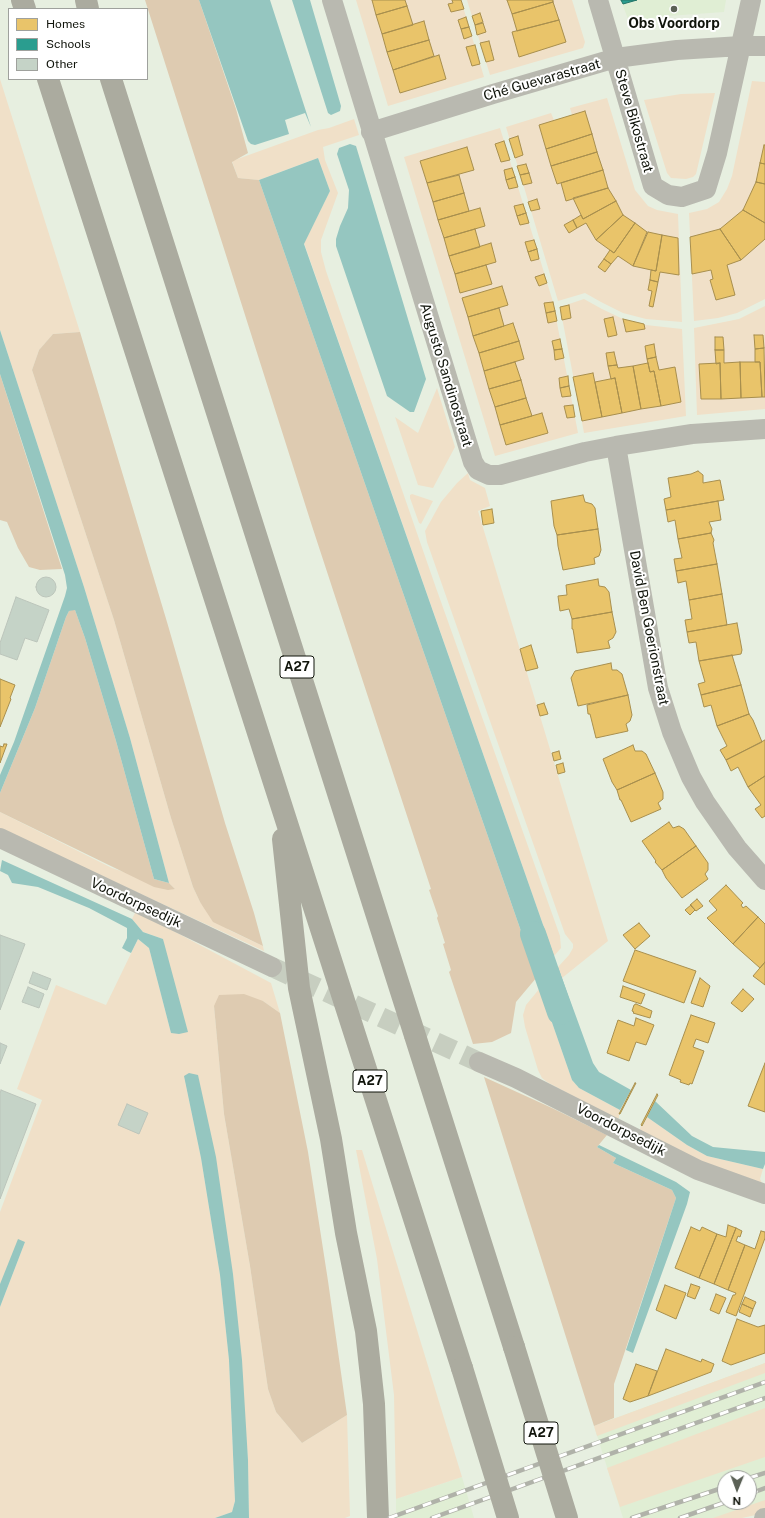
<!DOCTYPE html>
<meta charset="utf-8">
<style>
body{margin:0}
#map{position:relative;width:765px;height:1518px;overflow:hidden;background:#e7efe0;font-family:"Public Sans",sans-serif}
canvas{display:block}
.legend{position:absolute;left:8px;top:8px;width:140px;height:72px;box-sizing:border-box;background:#fff;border:1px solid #9fa19d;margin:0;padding:5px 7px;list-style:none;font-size:12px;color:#10140b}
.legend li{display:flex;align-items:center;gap:8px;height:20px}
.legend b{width:20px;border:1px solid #9fa19d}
.north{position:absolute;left:717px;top:1470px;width:40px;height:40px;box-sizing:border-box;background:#fff;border:1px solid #9fa19d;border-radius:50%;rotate:181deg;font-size:11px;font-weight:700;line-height:16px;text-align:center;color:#10140b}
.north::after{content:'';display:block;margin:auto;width:14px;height:18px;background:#5b6156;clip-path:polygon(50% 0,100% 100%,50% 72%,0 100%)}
</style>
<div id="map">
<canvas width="765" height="1518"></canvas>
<ul class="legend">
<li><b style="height:11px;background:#e9c46a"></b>Homes</li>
<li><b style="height:11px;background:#2a9d8f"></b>Schools</li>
<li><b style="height:11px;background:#c5d3c7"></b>Other</li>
</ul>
<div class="north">N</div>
</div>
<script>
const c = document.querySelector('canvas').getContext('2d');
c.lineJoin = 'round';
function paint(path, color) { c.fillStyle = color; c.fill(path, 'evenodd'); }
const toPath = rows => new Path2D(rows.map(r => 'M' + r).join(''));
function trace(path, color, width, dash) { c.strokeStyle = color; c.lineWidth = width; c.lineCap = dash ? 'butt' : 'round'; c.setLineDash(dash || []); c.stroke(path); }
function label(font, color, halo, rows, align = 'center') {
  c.font = font + ' "Public Sans",sans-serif'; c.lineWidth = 4; c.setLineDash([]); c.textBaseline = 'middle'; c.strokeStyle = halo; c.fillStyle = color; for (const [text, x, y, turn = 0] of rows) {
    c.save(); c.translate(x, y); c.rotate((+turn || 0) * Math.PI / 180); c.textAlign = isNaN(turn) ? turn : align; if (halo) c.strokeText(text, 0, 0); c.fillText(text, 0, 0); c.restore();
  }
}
paint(toPath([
 [621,0,726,0,724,12,668,16,629,22],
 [765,1363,765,1509,731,1518,623,1518,594,1426],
 [725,1478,749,1478,749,1502,725,1502],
 [462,1477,474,1518,396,1518,396,1499]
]), '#e0eed4');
paint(toPath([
 [356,0,461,0,484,77,388,106],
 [467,0,572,0,585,42,583,48,490,75],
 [0,79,80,332,53,334,39,350,32,370,114,620,171,818,193,887,200,902,229,930,263,946,264,951,0,829,0,812,112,868,175,889,169,883,130,738,84,587,0,330],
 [752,81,765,82,765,299,737,313,718,318,694,321,689,213,707,209,719,202,727,189,732,176],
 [715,93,696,174,693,177,686,179,671,178,667,173,644,100,681,94],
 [607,98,635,190,648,206,657,210,678,214,682,322,646,319,623,313,601,302,585,293,558,301,506,127,551,113,554,120,572,115,570,108],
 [354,119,359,135,323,147,325,160,338,193,321,240,321,252,326,271,435,585,560,936,561,948,554,956,304,243,330,191,318,158,259,180,238,178,232,161,318,130,329,128],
 [500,128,553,302,578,433,495,456,404,157],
 [584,299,602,309,623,319,646,325,682,329,686,416,584,433,560,307],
 [765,306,765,409,697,415,694,328,739,319],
 [437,388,455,447,433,488,418,485,395,417,418,433],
 [468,473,470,480,485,488,490,506,478,511,608,941,562,978,558,967,569,955,573,948,573,944,565,934,427,542,425,531,441,502,457,483],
 [412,494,433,501,421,524,419,523,410,498,410,495],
 [136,911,271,983,280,1013,263,1001,214,1006,224,1114,250,1266,268,1389,276,1412,302,1443,347,1415,350,1516,345,1518,249,1518,248,1460,233,1274,184,1076,201,1158,220,1275,229,1360,235,1501,232,1512,215,1518,0,1518,0,1307,25,1242,0,1284,0,1212,42,1100,17,1089,56,985,106,1005,138,939,149,948,171,1033,163,939,143,932,132,919],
 [540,988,572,1080,579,1088,620,1110,619,1114,619,1118,615,1119,547,1082,542,1078,538,1070,525,1027,523,1015,526,1005],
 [647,1117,687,1145,707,1156,763,1169,760,1179,762,1183,702,1165,641,1132,640,1129,641,1125,643,1126],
 [356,1150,362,1150,462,1477,396,1499,394,1395,377,1259],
 [765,1363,765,1373,597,1436,594,1426],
 [765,1408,765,1457,620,1507,607,1468],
 [765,1500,765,1513,742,1518,713,1518]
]), '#f0e0c8');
paint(toPath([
 [145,0,199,0,236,109,248,153,232,162,238,178,259,180,537,977,516,1002,511,1033,492,1042,473,1044,449,972,451,970,443,944,445,943,437,918,438,916,429,890,431,889,312,526],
 [80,332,167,622,225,823,254,913,263,946,213,922,200,902,193,887,171,818,114,620,32,370,39,350,53,334],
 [0,374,62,569,40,570,29,567,18,548,7,522,0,520],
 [72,610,75,610,85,638,116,741,154,879,169,883,175,889,168,890,154,887,0,812,0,793,35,708,66,617,69,611],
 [244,994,263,1001,280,1013,308,1152,328,1281,347,1415,302,1443,276,1412,268,1389,250,1266,224,1114,214,1006,219,995],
 [484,1077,552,1108,607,1135,597,1147,616,1158,613,1163,672,1190,676,1198,614,1384,614,1418,594,1426]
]), '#decbb1');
paint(toPath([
 [199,0,270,0,311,127,305,113,285,120,289,134,255,145,251,144,248,141],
 [292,0,310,0,341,106,340,111,331,115,328,113],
 [350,144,356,146,426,379,414,412,410,412,387,396,336,246,336,239,340,226,348,208,349,190,337,154,339,148],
 [318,158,330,191,304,244,554,956,537,977,259,180],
 [0,330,84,587,130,738,169,883,154,879,116,741,85,638,75,610,69,611,66,617,35,708,0,793,0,775,14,742,65,596,67,588,65,575,0,374],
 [2,860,132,919,143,932,163,939,188,1032,179,1034,171,1033,149,948,138,939,131,953,127,951,122,948,127,938,127,928,89,908,38,887,12,883,8,875,0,871],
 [558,967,593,1063,599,1072,631,1090,620,1110,579,1088,572,1080,540,988],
 [189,1073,198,1075,216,1157,233,1274,242,1360,248,1460,249,1518,215,1518,232,1512,235,1501,229,1360,220,1275,201,1158,184,1076],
 [655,1101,692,1136,713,1147,765,1152,765,1164,763,1169,707,1156,687,1145,647,1117],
 [599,1145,676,1182,690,1192,687,1204,633,1353,626,1350,676,1198,672,1190,613,1163,616,1158,597,1147],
 [18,1239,25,1242,0,1307,0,1284]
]), '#95c6c0');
const homes = toPath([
 [372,0,405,0,407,6,376,15,372,0],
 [452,0,461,0,464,9,451,12,448,4,453,3,452,0],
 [507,0,553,0,553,2,512,14,507,0],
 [553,2,559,20,517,31,512,14,553,2],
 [407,6,413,25,382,34,376,15,407,6],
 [480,13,483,22,475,25,472,16,480,13],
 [466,17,469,27,461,29,458,20,466,17],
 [559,20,566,42,519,57,512,32,559,20],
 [424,21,429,40,387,52,382,34,424,21],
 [483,23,486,32,477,35,475,25,483,23],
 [469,27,472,36,464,39,461,29,469,27],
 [429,40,434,56,393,70,387,52,429,40],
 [489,41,494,60,486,62,480,43,489,41],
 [475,45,480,64,472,66,466,47,475,45],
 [439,55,446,79,400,93,393,70,439,55],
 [585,111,592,134,546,149,539,125,585,111],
 [592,134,597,152,551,166,546,149,592,134],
 [518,136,523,155,515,158,509,139,518,136],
 [504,141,510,160,501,162,495,144,504,141],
 [764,145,765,145,765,164,760,163,764,145],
 [467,147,474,170,427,183,420,161,467,147],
 [597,152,603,170,557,184,551,166,597,152],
 [760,163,765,164,765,184,756,182,760,163],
 [526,164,529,173,520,175,517,166,526,164],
 [512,168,515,177,506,180,504,170,512,168],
 [603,170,608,188,566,201,561,183,603,170],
 [529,173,532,183,523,185,520,175,529,173],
 [459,175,464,193,433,202,427,183,459,175],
 [515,177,518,187,509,189,506,180,515,177],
 [756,182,765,184,765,223,743,210,756,182],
 [608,188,616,201,583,219,573,198,608,188],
 [464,193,469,211,438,220,433,202,464,193],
 [537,199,540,209,531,211,528,202,537,199],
 [616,201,623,215,596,240,586,223,577,228,573,220,581,215,583,219,616,201],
 [523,204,526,213,517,216,514,206,523,204],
 [480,208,485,226,444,238,438,220,480,208],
 [743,210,765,223,765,239,741,260,720,229,743,210],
 [526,213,529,223,520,225,517,216,526,213],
 [623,215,635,223,614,253,596,240,623,215],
 [573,220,577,228,569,233,564,225,573,220],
 [635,223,647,232,633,266,618,256,611,264,604,259,610,250,614,253,635,223],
 [475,229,480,247,449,256,444,238,475,229],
 [720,229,741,260,727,265,735,295,716,300,710,280,713,279,711,270,692,274,690,237,720,229],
 [648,232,662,235,656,271,633,266,648,232],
 [662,235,678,238,679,275,660,272,658,282,650,280,651,270,656,271,662,235],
 [534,240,537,249,528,252,525,242,534,240],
 [491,243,496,262,455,274,449,256,491,243],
 [537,249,539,259,531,261,528,252,537,249],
 [604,259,611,264,605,272,598,267,604,259],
 [486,265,492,284,460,293,455,274,486,265],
 [544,274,547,283,539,286,535,277,544,274],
 [650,280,658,282,653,307,649,306,652,291,648,290,650,280],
 [502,286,508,305,468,317,462,298,502,286],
 [553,302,555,311,546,313,544,303,553,302],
 [569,305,571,318,562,320,560,307,569,305],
 [499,308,504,326,473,336,468,317,499,308],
 [555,311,557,321,548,323,546,313,555,311],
 [613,317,617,335,608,337,604,319,613,317],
 [623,319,644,324,645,329,626,332,623,319],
 [513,323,519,341,479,353,473,336,513,323],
 [754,335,763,335,764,348,755,349,754,335],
 [715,337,723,337,724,350,715,350,715,337],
 [560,339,562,349,554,350,552,341,560,339],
 [519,341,524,359,484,371,479,353,519,341],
 [654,344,656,357,647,359,645,346,654,344],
 [764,348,765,397,762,397,760,362,755,362,755,349,764,348],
 [562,349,564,358,555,360,554,350,562,349],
 [715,350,724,350,724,363,740,362,741,398,721,399,720,363,716,364,715,350],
 [614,352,617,365,608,366,606,353,614,352],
 [656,357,659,370,675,367,681,402,661,406,654,371,650,372,647,359,656,357],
 [515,362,521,380,489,389,484,371,515,362],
 [740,362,760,362,762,397,741,398,740,362],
 [648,363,650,372,654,371,661,406,641,409,633,366,648,363],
 [720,363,721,399,701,399,699,364,720,363],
 [617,365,618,368,633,366,641,409,622,413,615,378,611,379,608,366,617,365],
 [593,373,602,417,582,421,573,377,593,373],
 [568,376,569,386,560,388,559,378,568,376],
 [615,378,622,413,602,417,595,382,615,378],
 [521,380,526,398,495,407,489,389,521,380],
 [569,386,571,396,562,397,560,388,569,386],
 [526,398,532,416,500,425,495,407,526,398],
 [573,405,575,417,567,418,564,406,573,405],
 [542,413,548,433,506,445,500,425,542,413],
 [698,471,703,475,703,483,720,480,724,500,666,510,664,499,671,497,668,478,691,474,698,471],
 [583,495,585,502,592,504,595,508,598,529,557,535,554,526,551,501,583,495],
 [718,501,721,520,709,522,712,529,711,533,678,539,675,520,668,522,666,510,718,501],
 [492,509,494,523,483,525,481,511,492,509],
 [598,529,601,550,599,556,594,558,595,564,563,570,558,546,557,535,598,529],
 [711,533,714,540,713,543,717,564,676,571,674,559,682,558,678,539,711,533],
 [717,564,722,594,689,600,686,581,678,583,676,571,717,564],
 [598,579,599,586,605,587,609,592,612,612,572,619,569,609,560,611,558,596,567,595,566,585,598,579],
 [722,594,727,625,687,632,685,620,692,619,689,600,722,594],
 [612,612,616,632,613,638,608,641,610,648,577,653,573,629,572,629,572,619,612,612],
 [737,623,742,650,741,654,699,661,696,642,689,643,687,632,737,623],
 [531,645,538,668,526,671,520,649,531,645],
 [732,655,741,685,701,695,698,684,705,682,699,661,732,655],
 [611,663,612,670,617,670,622,674,628,695,578,706,571,678,575,671,611,663],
 [0,679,15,685,10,698,11,699,0,727,0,679],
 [741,685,749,714,717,726,711,705,704,707,701,695,741,685],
 [628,695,632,715,630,721,626,724,628,731,596,738,590,714,588,714,587,705,628,695],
 [544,703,548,714,540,716,537,705,544,703],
 [749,714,753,720,762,742,726,760,720,750,727,746,717,726,749,714],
 [765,740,765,776,748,787,738,767,731,771,726,760,765,740],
 [4,744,7,744,0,763,0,746,3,747,4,744],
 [633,745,635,751,642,751,646,754,655,773,617,790,612,782,603,759,633,745],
 [559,751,561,759,554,761,552,753,559,751],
 [563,763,565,772,558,774,556,765,563,763],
 [655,773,663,792,663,799,658,803,661,809,631,822,621,800,620,800,617,790,655,773],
 [765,776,765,816,762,818,755,809,761,805,748,787,765,776],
 [669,822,673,828,679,826,684,829,696,846,662,870,655,862,656,861,642,841,669,822],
 [696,846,708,863,708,870,705,874,708,879,682,898,666,878,662,870,696,846],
 [726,885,743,903,741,905,743,908,746,906,758,917,733,944,707,918,717,910,709,901,726,885],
 [697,899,703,906,696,911,690,905,697,899],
 [691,905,695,910,690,915,685,910,691,905],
 [758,917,765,924,765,962,760,968,733,944,758,917],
 [639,923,650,936,635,949,623,935,639,923],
 [635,950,696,971,684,1003,623,981,635,950],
 [765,962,765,985,753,976,765,962],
 [700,978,710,986,703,1007,691,1003,700,978],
 [623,986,645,994,641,1004,620,997,623,986],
 [743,989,754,999,742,1012,731,1003,743,989],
 [636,1004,652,1011,650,1018,633,1013,634,1012,632,1011,634,1005,636,1004],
 [691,1015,715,1023,708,1043,696,1039,693,1047,704,1051,692,1084,690,1083,689,1085,680,1082,681,1080,669,1075,691,1015],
 [636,1018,654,1025,646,1045,636,1042,629,1061,607,1053,618,1020,634,1026,636,1018],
 [765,1063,765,1112,748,1106,765,1063],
 [635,1083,636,1083,620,1114,619,1114,635,1083],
 [657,1094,658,1095,642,1126,641,1125,657,1094],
 [728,1225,736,1228,714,1284,699,1278,717,1234,726,1237,728,1225],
 [691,1227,700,1231,702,1227,717,1234,699,1278,675,1268,691,1227],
 [736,1228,742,1231,740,1237,738,1236,736,1241,745,1245,728,1290,714,1284,736,1228],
 [761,1231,765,1232,765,1238,736,1316,726,1312,733,1295,735,1295,736,1293,728,1290,745,1245,755,1249,761,1231],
 [691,1284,700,1287,695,1299,687,1296,691,1284],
 [665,1285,686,1293,676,1319,656,1310,665,1285],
 [716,1294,726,1298,719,1314,710,1310,716,1294],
 [745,1297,756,1302,753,1309,742,1304,745,1297],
 [742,1304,753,1309,750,1317,739,1312,742,1304],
 [737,1319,758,1327,765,1325,765,1353,731,1365,722,1361,737,1319],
 [666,1349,701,1362,702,1359,714,1364,711,1372,648,1396,666,1349],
 [636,1364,657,1371,648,1396,630,1402,623,1399,636,1364]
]);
paint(homes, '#e9c46a');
trace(homes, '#a88f4e', 1);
const schools = toPath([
 [621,0,637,0,623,4,621,0]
]);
paint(schools, '#2a9d8f');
trace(schools, '#227467', 1);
trace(toPath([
 [533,934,560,1012]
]), '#95c6c0', 26);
const building = toPath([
 '36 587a10 10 0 1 1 20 0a10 10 0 1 1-20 0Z',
 [16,597,49,610,37,642,25,638,17,660,0,654,0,643,16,597],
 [0,935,25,944,0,1010,0,935],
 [33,972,51,979,47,990,29,983,33,972],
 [28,987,44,994,39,1008,22,1002,28,987],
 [0,1043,7,1046,0,1064,0,1043],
 [1,1090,36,1104,0,1199,0,1094,1,1090],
 [127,1104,148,1113,139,1134,118,1125,127,1104]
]);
paint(building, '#c5d3c7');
trace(building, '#bcc5bb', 1);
trace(toPath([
 [272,967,479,1062]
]), '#c7cec0', 20, [20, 10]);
trace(toPath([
 [332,0,473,462,478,470,489,475,500,475,585,452,616,446,692,434,765,429],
 [598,0,653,186,668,195,682,197,706,189,717,153,751,0],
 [371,132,493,94,616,58,677,50,741,46,765,46],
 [616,446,658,688,672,732,691,777,705,802,737,848,765,880],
 [0,838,272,967],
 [479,1062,516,1078,698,1170,765,1194],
 [764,1518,765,1518]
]), '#b9b9b0', 20);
trace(toPath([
 [22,0,25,9],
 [86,0,88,9],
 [48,79,462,1368],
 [111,79,514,1347],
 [283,839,299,988,331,1139,346,1233,366,1331,374,1404,378,1518]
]), '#abab9f', 22);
const rail = toPath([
 [749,1478,765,1473],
 [749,1494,765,1488],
 [389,1518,765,1382],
 [432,1518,765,1398],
 [632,1518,725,1487],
 [680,1518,726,1502]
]);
trace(rail, '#b0b2a9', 4.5);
trace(rail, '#fff', 3, [9]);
trace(toPath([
 [514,1347,567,1518],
 [462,1368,508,1518]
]), '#abab9f', 22);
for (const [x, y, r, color] of [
 [674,9,4,"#5b6156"]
]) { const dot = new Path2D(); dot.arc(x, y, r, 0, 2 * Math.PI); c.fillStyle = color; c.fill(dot); trace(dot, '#fff', 1.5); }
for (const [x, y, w] of [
 [297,667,34],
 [370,1081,34],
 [541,1433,34]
]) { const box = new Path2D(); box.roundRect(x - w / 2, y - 11, w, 22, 3); c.fillStyle = '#fff'; c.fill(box); trace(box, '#10140b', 1); }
label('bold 13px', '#10140b', null, [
 ["A27",297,667],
 ["A27",370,1081],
 ["A27",541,1433]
]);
label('bold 14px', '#10140b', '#fff', [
 ["Obs Voordorp",674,24]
]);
label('14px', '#10140b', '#fff', [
 ["Ché Guevarastraat",542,80,-16],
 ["Steve Bikostraat",634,121,74],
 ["Augusto Sandinostraat",446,375,73],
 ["David Ben Goerionstraat",649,628,79],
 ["Voordorpsedijk",136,903,25],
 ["Voordorpsedijk",621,1130,27]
]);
</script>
